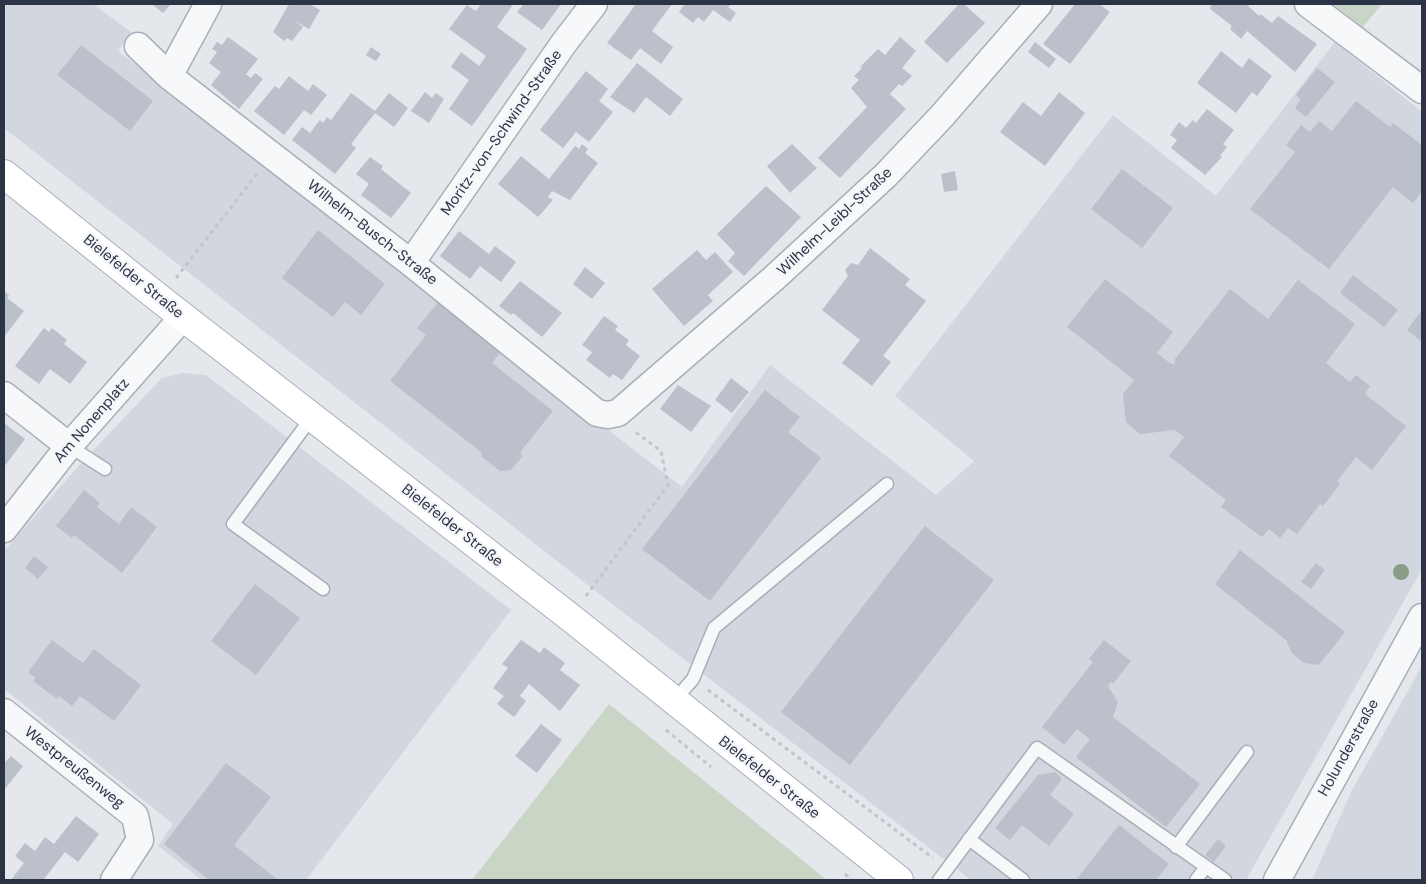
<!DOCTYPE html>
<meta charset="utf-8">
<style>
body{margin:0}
#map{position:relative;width:1426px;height:884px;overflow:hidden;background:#e4e7ec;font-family:"DM Sans",sans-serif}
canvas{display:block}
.frame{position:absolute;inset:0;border:5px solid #2b3445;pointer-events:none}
</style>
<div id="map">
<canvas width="1426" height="884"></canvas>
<div class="frame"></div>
</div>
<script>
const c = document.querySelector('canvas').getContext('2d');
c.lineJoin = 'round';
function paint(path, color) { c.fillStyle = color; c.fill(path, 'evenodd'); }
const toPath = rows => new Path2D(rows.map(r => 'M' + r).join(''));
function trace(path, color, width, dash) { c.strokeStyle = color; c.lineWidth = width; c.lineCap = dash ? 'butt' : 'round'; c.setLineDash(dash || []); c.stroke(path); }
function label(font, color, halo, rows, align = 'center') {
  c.font = font + ' "DM Sans",sans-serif'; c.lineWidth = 5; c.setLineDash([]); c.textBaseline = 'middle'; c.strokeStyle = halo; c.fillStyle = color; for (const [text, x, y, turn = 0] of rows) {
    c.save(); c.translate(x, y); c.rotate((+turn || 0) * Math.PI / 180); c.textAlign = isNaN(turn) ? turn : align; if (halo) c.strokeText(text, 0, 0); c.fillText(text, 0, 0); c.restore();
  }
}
paint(toPath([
 [4,4,93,4,131,32,118,51,682,487,770,365,936,495,974,461,895,396,1113,115,1216,196,1335,42,1422,112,1422,569,1246,880,971,880,598,593,4,128],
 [183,373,206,375,511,610,306,880,202,880,158,846,173,824,4,689,4,551,83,461,162,378],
 [1422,666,1422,880,1312,880,1352,790]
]), '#d2d6de');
paint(toPath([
 [1333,4,1382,4,1363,27],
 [609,704,827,880,472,880]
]), '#c9d6c5');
paint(toPath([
 [152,4,171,4,163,13],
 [289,4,310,4,320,10,309,29,295,21,303,27,292,41,287,38,284,41,273,32],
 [481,4,510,4,512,6,497,27,527,49,472,126,449,109,469,80,451,67,461,52,479,66,486,56,449,29,467,5,476,11],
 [524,4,561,4,542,30,517,12],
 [636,4,672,4,652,31,673,47,661,64,640,48,631,60,607,43],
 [685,4,731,4,728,7,736,13,730,22,713,10,704,22,698,17,693,23,679,12],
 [959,4,964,4,985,23,947,63,924,42],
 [1075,4,1099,4,1110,12,1070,64,1043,44],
 [1212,4,1250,4,1248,6,1259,16,1260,14,1272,23,1278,16,1317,44,1295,72,1247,31,1241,39,1230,29,1232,26,1210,9],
 [228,37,258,59,246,74,251,78,255,73,263,79,239,109,211,85,221,72,209,63,217,52,212,49,217,42,222,45],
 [900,37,916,51,902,68,912,76,902,86,899,84,890,94,906,109,840,178,818,158,867,107,851,88,859,80,854,76,862,68,860,67,878,49,885,55],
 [1035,42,1056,59,1049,68,1028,52],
 [81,45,153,101,130,131,57,75],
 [371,47,381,54,376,61,366,55],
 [1221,51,1242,68,1249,58,1272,76,1257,96,1252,92,1236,113,1197,83],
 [637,63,683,99,670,116,646,97,634,113,610,97],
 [1317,68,1335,82,1306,117,1295,108,1301,99,1296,95],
 [586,71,608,89,599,101,613,112,589,142,576,132,563,148,540,130],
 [289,76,308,91,313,84,327,95,311,115,304,110,284,135,254,111,275,86,279,89],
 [425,92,432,98,436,93,444,99,429,123,411,111],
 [1059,92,1085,113,1045,166,1000,132,1023,102,1041,116],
 [351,93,375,111,389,93,408,108,394,127,375,113,351,144,356,148,335,174,292,140,302,127,310,133,320,120,323,123,327,117,331,120],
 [1356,101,1390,127,1393,123,1422,145,1422,191,1413,203,1393,187,1329,269,1250,209,1295,152,1286,145,1301,125,1310,132,1319,121,1332,131],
 [1207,109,1234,130,1223,144,1227,147,1220,156,1222,157,1205,175,1171,148,1177,140,1170,135,1179,122,1186,128,1193,120,1196,123],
 [582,144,588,149,585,153,598,163,570,200,552,191,548,197,553,200,538,217,498,184,521,156,549,179,575,146,579,149],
 [792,144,817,168,790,193,767,166],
 [370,157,383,166,381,169,411,193,391,218,361,195,369,184,356,174],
 [1122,169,1173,208,1142,248,1091,209],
 [955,171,958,190,944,192,941,174],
 [766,186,801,217,744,276,728,261,735,253,717,234],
 [318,230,385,284,361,315,345,302,333,317,282,278],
 [459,231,489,254,495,246,516,262,501,282,480,266,470,279,440,256],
 [870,248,910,279,905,285,926,301,883,356,891,362,872,386,842,363,860,340,822,310,848,276,845,270,851,263,858,265],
 [697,250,706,260,715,252,733,272,708,295,713,301,684,326,652,289],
 [585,267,605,283,592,299,573,284],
 [1353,275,1398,310,1384,327,1340,293],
 [1105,279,1173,332,1157,353,1171,364,1175,364,1175,359,1230,289,1268,319,1298,280,1355,324,1326,363,1350,382,1356,375,1370,386,1365,394,1406,426,1372,470,1356,457,1337,481,1340,484,1323,506,1320,504,1297,534,1288,528,1280,538,1269,529,1262,537,1221,507,1226,500,1169,456,1184,437,1175,430,1140,434,1126,422,1123,394,1134,380,1067,327],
 [520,281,562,313,542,337,513,313,511,315,499,306],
 [4,291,9,295,7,298,24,311,4,337],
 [439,301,502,350,492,363,553,411,521,451,522,457,511,470,500,471,482,457,481,452,390,381,426,335,417,328],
 [1422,310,1422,342,1407,330],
 [604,316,618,326,615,330,629,340,626,345,640,356,622,380,613,374,610,378,586,360,592,352,582,345],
 [44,328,49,332,52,328,67,340,64,344,87,362,70,384,50,369,39,384,15,366],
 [731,378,749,392,732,413,715,400],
 [678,385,711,406,691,432,660,409],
 [765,390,800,417,788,432,821,458,710,601,642,549],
 [4,423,25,439,4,467],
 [84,490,100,503,97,507,119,524,131,507,157,527,122,573,74,535,72,538,56,526],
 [925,526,994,580,850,765,781,712],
 [1240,550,1345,632,1319,665,1304,663,1292,653,1286,640,1215,584],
 [34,556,48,567,38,579,25,568],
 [1316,563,1325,570,1311,589,1301,582],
 [255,584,300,618,256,675,211,641],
 [52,640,83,663,94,649,141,685,114,721,80,696,72,706,59,696,57,699,33,681,36,678,28,672],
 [521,640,540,653,544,647,565,663,560,670,580,685,560,711,529,684,520,696,526,701,514,717,497,704,504,696,493,688,508,668,502,664],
 [1104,640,1131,661,1113,684,1111,682,1108,686,1118,702,1113,717,1200,784,1166,827,1076,757,1090,739,1077,729,1064,745,1042,727,1093,662,1089,659],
 [541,724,562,740,537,773,515,756],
 [11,756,23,766,4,790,4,763],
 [226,763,271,797,234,845,278,880,209,880,164,844],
 [1055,772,1062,779,1050,795,1074,814,1049,846,1022,825,1010,840,995,828,1038,775],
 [76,816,99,834,78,862,65,852,44,879,46,880,11,880,24,863,15,856,25,843,35,851,45,837,54,844],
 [1119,825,1169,864,1156,880,1076,880],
 [1218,839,1226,846,1214,862,1205,855]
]), '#bbc0ca');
const service = toPath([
 [312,417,233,524,323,589],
 [69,446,105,469],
 [673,702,693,679,714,628,887,484],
 [969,839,1023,880],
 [1176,847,1247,752],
 [939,880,1037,748,1225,880],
 [1196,880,1205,868]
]);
const minor = toPath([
 [1308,4,1422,90],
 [138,46,169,76,411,263,597,413,608,415,618,413,773,279,886,175,942,116,1039,4],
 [169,76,208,4],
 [411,263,564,43,594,4],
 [4,395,69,446],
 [4,529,69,446,183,317],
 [4,712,135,816,140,840,114,880],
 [1277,880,1422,617]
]);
const secondary = toPath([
 [4,174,160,299,571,618,899,880]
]);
trace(service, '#a9aeb7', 15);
trace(minor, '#a9aeb7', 29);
trace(secondary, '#a9aeb7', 30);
trace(toPath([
 [176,278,257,174],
 [586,596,668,485,661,451,634,431],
 [708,690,933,858],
 [666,730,711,767],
 [845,874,852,880]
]), '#c2c5cb', 3, [4, 4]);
trace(service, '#f7f8fa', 12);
trace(minor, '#f7f8fa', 26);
trace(secondary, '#fff', 28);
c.fillStyle = '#899d89';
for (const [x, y] of [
 [1401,572]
]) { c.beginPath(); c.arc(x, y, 8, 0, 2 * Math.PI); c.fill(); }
label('15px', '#2b3445', '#f4f6f9', [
 ["Moritz-von-Schwind-Straße",502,133,-55],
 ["Wilhelm-Leibl-Straße",835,222,-43],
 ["Wilhelm-Busch-Straße",372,233,38],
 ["Bielefelder Straße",133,277,39],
 ["Am Nonenplatz",92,421,-49],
 ["Bielefelder Straße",452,526,38],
 ["Holunderstraße",1349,748,-61],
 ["Westpreußenweg",74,768,38],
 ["Bielefelder Straße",769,778,38]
]);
</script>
